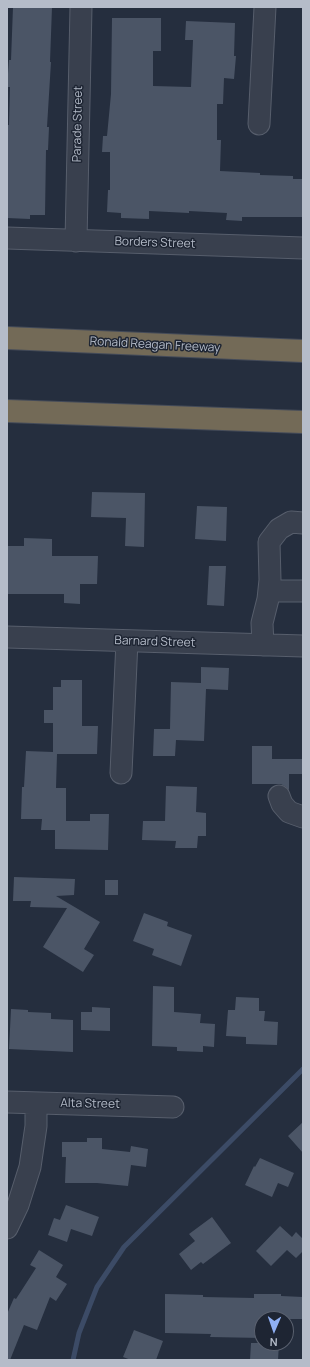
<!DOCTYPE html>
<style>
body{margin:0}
#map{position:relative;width:310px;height:1367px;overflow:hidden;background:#252e3e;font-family:Manrope,sans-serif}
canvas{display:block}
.frame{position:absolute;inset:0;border:8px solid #b5bcc9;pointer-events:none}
.north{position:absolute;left:254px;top:1311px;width:40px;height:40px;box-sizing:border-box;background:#1e2533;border:1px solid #5a616f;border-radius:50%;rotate:182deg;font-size:11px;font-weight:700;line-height:16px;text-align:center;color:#b5bcc9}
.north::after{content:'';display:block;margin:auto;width:14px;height:18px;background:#8fb0f4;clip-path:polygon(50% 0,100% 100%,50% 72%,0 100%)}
</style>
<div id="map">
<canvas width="310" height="1367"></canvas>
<div class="frame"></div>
<div class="north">N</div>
</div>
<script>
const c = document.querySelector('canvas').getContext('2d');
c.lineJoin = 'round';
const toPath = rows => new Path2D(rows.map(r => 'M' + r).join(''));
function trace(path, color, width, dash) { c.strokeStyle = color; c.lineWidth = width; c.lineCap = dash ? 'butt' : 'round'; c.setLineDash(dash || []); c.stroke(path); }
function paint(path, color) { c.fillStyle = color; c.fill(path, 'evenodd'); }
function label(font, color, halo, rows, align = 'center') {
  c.font = font + ' Manrope,sans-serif'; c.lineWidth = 3; c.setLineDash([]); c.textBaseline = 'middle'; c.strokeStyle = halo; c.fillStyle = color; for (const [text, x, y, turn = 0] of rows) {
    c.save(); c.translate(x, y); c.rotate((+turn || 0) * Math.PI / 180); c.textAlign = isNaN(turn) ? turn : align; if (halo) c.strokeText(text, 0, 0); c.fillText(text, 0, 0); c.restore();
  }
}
trace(toPath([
 [73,1360,79,1333,97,1287,124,1247,303,1069]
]), '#3c4b66', 5);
paint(toPath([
 [13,7,52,7,50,62,51,62,47,127,49,127,48,150,46,150,45,215,30,215,30,219,7,218,7,125,9,125,10,87,7,87,9,60,11,60],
 [112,18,161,18,161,51,153,51,153,86,191,87,193,40,185,40,186,21,235,23,234,56,236,56,234,79,224,78,223,104,217,104,217,140,221,140,220,171,260,173,260,175,293,176,293,179,303,179,303,217,242,217,242,221,226,220,227,213,189,211,189,213,149,211,149,219,121,218,121,213,107,212,108,190,110,190,110,152,102,152,103,136,107,136,111,94],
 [92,492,145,493,144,547,125,546,126,518,91,517],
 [197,506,227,507,226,541,195,539],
 [24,538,52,539,52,556,98,556,97,584,80,584,80,604,64,603,64,594,7,594,7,546,24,546],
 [209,566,226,566,224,606,207,605],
 [201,667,229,668,228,690,206,689,204,741,176,740,175,756,153,756,154,729,170,729,171,682,201,683],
 [61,680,82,680,82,726,98,726,97,754,57,754,56,788,66,788,66,821,90,821,90,814,109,814,108,850,55,849,55,830,41,830,42,819,21,819,22,787,24,787,26,751,53,752,53,723,44,723,44,710,53,710,53,687,61,687],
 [252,746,272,746,272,759,303,759,303,774,289,774,289,790,286,787,281,784,252,784],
 [166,786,197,787,196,812,206,813,206,836,198,836,197,848,175,848,176,841,142,840,143,821,165,821],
 [14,877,75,879,74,895,56,896,100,922,84,949,94,955,83,972,43,947,67,908,30,907,31,901,13,901],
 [105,880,118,880,118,895,105,895],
 [144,913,168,922,167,926,192,935,181,966,152,955,154,949,133,941],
 [153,986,174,987,174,1012,201,1014,200,1023,215,1024,214,1047,203,1046,203,1052,177,1051,177,1047,152,1046],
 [236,997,259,998,259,1011,265,1011,264,1021,278,1022,277,1045,246,1044,246,1037,226,1036,228,1010,235,1010],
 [92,1007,110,1008,110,1031,81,1030,81,1012,92,1012],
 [11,1009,28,1010,28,1012,51,1013,51,1019,73,1020,73,1052,9,1049],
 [303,1122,303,1153,288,1136],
 [87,1138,102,1138,102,1149,130,1152,131,1146,148,1149,146,1167,131,1165,128,1186,97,1183,65,1183,66,1157,62,1157,62,1142,87,1142],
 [260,1158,294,1173,288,1187,278,1183,272,1197,245,1185,254,1166,255,1167],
 [66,1205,99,1217,92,1236,71,1229,67,1242,48,1235,54,1218,60,1220],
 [212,1217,231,1243,203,1264,201,1262,191,1270,179,1254,195,1241,189,1234],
 [280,1226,292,1237,296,1232,303,1239,303,1251,296,1258,287,1250,271,1266,256,1251],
 [39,1250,63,1265,56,1277,67,1284,56,1301,50,1297,37,1330,24,1325,10,1360,7,1360,7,1314,14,1298,16,1299,36,1268,30,1265],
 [165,1294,203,1295,203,1297,254,1298,254,1294,281,1294,281,1296,303,1297,303,1319,262,1319,262,1338,210,1337,211,1334,165,1333],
 [134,1330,163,1341,156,1360,131,1360,123,1357],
 [251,1343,279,1343,278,1360,250,1360]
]), '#4b5566');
const minor = toPath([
 [259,124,265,7],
 [7,238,303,248],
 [76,241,81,7],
 [269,591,303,591],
 [7,637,303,646],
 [263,645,262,623,268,599,270,580,269,542,279,529,291,522,303,523],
 [121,773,127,641],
 [279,796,282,804,289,812,303,817],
 [7,1102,173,1107],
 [7,1228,18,1205,30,1167,36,1126,36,1103]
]);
const highway = toPath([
 [7,338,303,351],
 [7,411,303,422]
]);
trace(minor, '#575e6c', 23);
trace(highway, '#444b59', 24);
trace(minor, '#39404e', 21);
trace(highway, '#736a57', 22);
label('12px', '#b5bcc9', '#1e2533', [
 ["Parade Street",78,124,-89],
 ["Borders Street",155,243,2],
 ["Ronald Reagan Freeway",155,345,3],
 ["Barnard Street",155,642,2],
 ["Alta Street",90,1104,1]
]);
</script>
